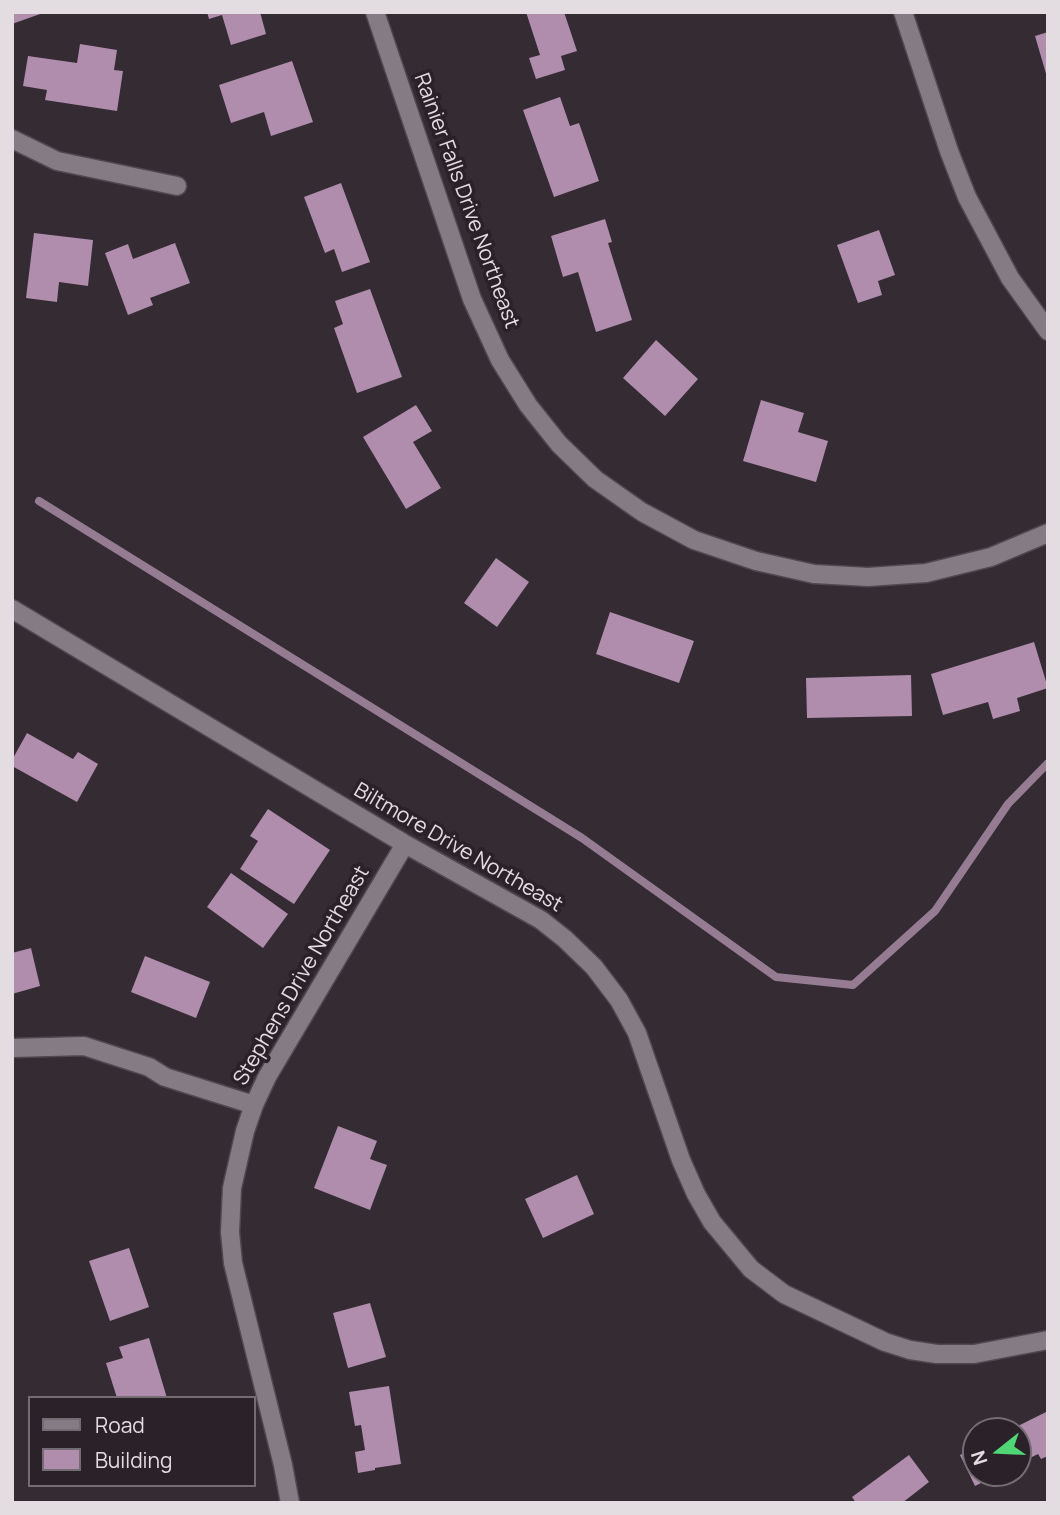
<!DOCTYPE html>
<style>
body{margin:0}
#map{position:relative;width:1060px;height:1515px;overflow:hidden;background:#342b33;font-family:Manrope,sans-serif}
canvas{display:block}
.frame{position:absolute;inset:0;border:14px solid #e3dde2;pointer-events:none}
.legend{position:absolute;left:28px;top:1396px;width:228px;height:91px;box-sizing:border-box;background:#2a2129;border:2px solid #746c73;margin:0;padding:9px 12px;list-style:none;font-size:21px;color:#e3dde2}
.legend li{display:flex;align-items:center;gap:14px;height:35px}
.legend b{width:35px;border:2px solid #746c73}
.north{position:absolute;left:962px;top:1417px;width:70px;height:70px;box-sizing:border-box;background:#2a2129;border:2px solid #746c73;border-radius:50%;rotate:252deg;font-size:19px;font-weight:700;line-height:28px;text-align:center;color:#e3dde2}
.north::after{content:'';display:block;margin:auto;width:24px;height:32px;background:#50d674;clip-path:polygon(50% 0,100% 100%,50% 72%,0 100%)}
</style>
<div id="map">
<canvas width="1060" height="1515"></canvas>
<div class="frame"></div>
<ul class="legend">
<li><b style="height:9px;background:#857b84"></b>Road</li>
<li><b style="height:19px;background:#b08cad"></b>Building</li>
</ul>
<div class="north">N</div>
</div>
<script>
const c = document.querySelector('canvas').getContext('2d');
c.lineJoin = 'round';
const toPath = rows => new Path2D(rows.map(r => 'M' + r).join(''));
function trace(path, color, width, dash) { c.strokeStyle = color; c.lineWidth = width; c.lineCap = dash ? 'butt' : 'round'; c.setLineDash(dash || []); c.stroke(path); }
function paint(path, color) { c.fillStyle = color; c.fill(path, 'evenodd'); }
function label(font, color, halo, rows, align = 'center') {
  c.font = font + ' Manrope,sans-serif'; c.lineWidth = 7; c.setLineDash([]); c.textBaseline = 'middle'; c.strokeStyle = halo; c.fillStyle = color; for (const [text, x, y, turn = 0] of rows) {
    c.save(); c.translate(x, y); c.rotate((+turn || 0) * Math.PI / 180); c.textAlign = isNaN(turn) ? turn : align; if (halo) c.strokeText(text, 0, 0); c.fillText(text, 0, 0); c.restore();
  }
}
trace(toPath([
 [39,501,582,838,776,977,853,985,935,911,1008,804,1048,763]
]), '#957c93', 8);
paint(toPath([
 [12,12,43,12,43,13,12,24],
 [207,12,260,12,266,34,231,45,222,15,209,19],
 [526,12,564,12,577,51,561,56,565,70,536,79,529,58,540,55],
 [1048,32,1048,77,1047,77,1035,36],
 [80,44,117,50,114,70,123,71,117,111,45,100,47,90,23,86,28,56,77,63],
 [292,61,313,122,271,136,264,112,231,123,219,85],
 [560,97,570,126,579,123,599,181,554,197,523,110],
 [341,183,370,262,342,272,334,249,325,253,304,197],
 [605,219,612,242,608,243,632,320,596,332,578,272,563,277,551,236],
 [879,230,895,275,878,281,882,295,858,303,837,245],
 [34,233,93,240,88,286,59,282,57,302,26,298],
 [175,243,190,283,150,298,153,305,128,315,105,253,128,244,133,259],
 [370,289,402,377,357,393,334,328,343,324,335,301],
 [656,340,698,379,665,416,623,378],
 [761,400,804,413,798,432,828,441,816,482,743,461],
 [416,405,432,431,413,442,441,488,406,509,363,437],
 [496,558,529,582,497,627,464,603],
 [610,612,694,641,679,683,596,654],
 [1034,642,1048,688,1017,698,1020,711,993,719,988,702,943,715,931,674],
 [911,675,912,716,807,718,806,678],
 [27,733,73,759,78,752,98,764,77,802,12,766,12,760],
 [268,809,330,850,294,904,240,869,258,841,250,836],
 [231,873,288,914,263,948,207,907],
 [31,948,40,986,12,994,12,953],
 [145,956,210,982,196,1018,131,992],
 [338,1126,377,1141,370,1159,387,1165,370,1210,314,1188],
 [577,1175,594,1214,543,1238,525,1199],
 [129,1248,149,1307,110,1321,89,1261],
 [370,1303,386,1357,348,1368,333,1313],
 [149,1338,167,1398,117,1398,106,1363,123,1358,119,1347],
 [389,1386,401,1464,375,1468,375,1470,358,1473,355,1452,365,1450,361,1425,355,1426,349,1392],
 [1048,1411,1048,1456,1041,1459,1038,1454,1018,1464,1018,1431,1008,1431],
 [976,1447,976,1473,1001,1473,975,1486,960,1455],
 [909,1455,929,1482,902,1503,856,1503,852,1497]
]), '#b08cad');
const minor = toPath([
 [375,12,472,299,500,360,528,405,559,444,595,479,642,512,694,540,756,561,814,574,868,577,926,573,991,557,1048,533],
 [903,12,949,151,967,197,1010,278,1048,331],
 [12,139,57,161,177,186],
 [12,609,405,844,541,920,565,939,594,967,619,1000,637,1033,681,1160,696,1194,712,1222,751,1269,784,1294,885,1342,910,1350,937,1354,974,1354,1048,1340],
 [12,1048,84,1046,149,1067,165,1077,254,1105],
 [290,1503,283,1465,233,1263,230,1232,232,1188,245,1131,254,1105,267,1077,405,844]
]);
trace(minor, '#50484f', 21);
trace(minor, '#857b84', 18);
label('21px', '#e3dde2', '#2a2129', [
 ["Rainier Falls Drive Northeast",466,201,70],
 ["Biltmore Drive Northeast",458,848,30],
 ["Stephens Drive Northeast",302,976,-60]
]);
</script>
